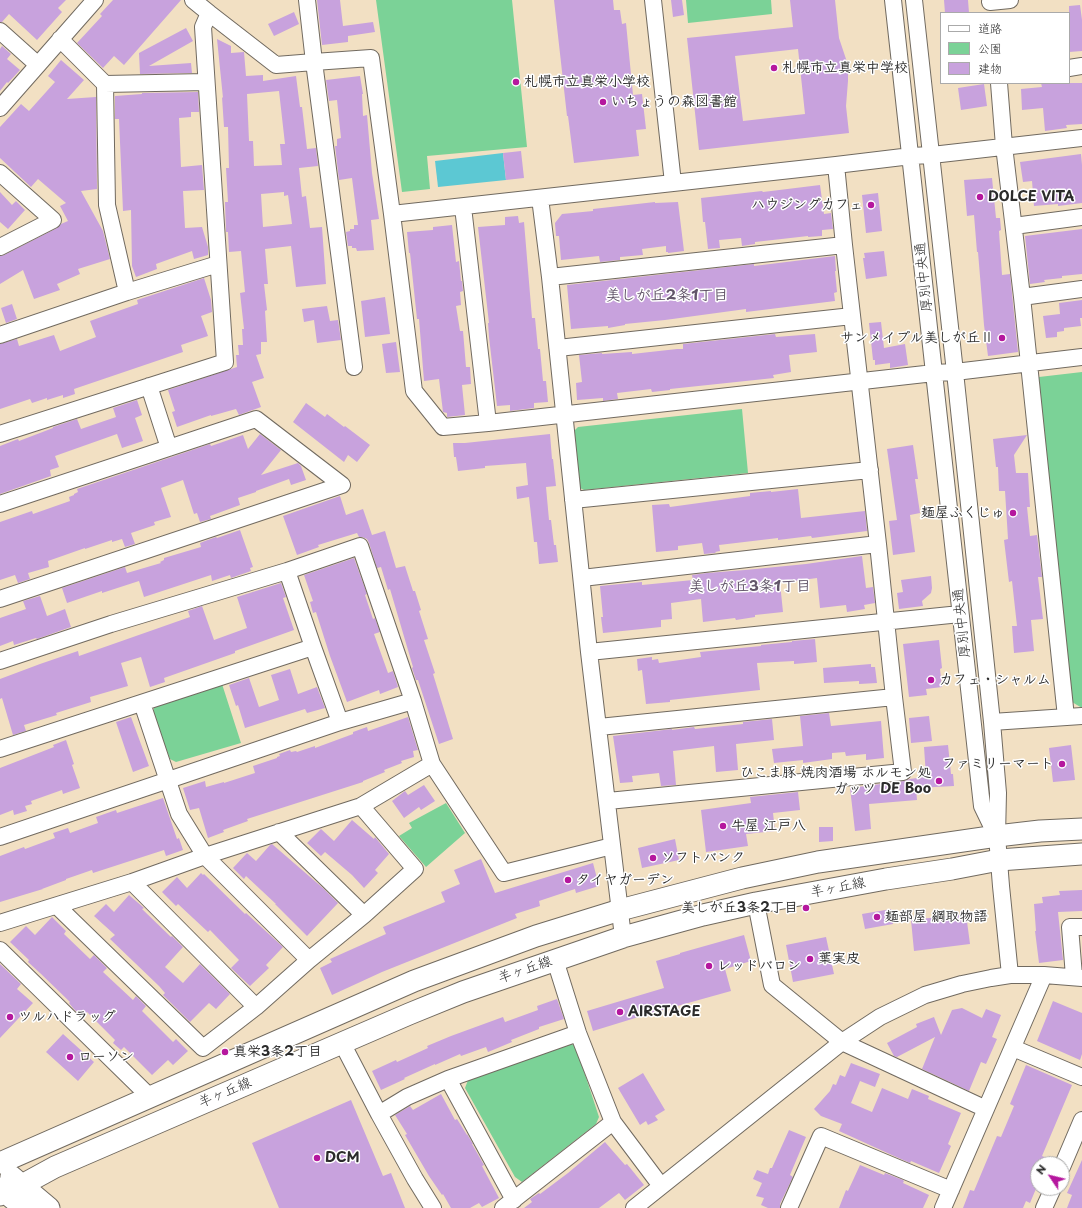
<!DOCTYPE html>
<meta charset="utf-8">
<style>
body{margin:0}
#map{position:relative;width:1082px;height:1208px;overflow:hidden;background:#f2e0c3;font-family:"Playpen Sans","Klee One",sans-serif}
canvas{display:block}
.legend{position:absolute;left:940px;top:12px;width:130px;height:72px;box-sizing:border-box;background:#fff;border:1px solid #aaa;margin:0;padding:5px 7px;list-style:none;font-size:12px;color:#2b2b2b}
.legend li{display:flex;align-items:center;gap:8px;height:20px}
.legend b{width:20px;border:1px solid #aaa}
.north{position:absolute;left:1030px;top:1156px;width:40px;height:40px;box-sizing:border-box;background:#fff;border:1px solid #aaa;border-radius:50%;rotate:305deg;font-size:11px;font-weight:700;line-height:16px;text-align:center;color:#2b2b2b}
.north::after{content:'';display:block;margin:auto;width:14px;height:18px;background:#b5179e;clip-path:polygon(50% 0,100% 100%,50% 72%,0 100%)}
</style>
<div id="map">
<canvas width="1082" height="1208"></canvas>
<ul class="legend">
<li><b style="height:5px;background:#fff"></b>道路</li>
<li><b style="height:11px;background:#7bd297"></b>公園</li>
<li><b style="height:11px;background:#c8a2dd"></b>建物</li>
</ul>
<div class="north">N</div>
</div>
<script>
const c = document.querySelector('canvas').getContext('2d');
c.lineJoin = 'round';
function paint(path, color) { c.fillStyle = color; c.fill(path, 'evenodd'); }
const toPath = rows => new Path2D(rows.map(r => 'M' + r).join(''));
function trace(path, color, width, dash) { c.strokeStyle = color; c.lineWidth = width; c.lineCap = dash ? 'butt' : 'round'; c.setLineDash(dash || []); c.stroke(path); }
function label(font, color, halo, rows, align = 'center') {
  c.font = font + ' "Playpen Sans","Klee One",sans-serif'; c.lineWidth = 3; c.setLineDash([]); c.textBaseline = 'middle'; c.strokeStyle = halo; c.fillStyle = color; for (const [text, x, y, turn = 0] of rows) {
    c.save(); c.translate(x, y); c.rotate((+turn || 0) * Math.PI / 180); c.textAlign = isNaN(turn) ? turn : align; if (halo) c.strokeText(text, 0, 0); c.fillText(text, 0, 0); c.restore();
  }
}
paint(toPath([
 [376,0,512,0,527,147,427,156,430,189,402,192],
 [686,0,771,0,772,14,688,23],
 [1082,372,1082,708,1072,702,1037,384,1039,377],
 [742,409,748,473,584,490,576,486,574,431,578,427],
 [222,684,241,743,176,762,170,759,153,714,154,708,158,703],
 [446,803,465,833,426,867,399,836,412,828,409,823],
 [572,1044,576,1047,599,1117,596,1124,522,1182,515,1177,465,1088,468,1080]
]), '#7bd297');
paint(toPath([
 [503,153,506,180,438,187,435,161]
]), '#5cc8d3');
paint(toPath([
 [0,0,66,0,58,8,62,12,37,40,9,14,2,22,0,22],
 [113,0,181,0,124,65,114,56,103,68,77,43,102,16,100,14],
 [317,0,340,0,343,26,373,22,375,32,348,36,348,42,322,45],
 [554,0,613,0,614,10,620,10,622,24,626,23,633,95,642,94,646,129,636,130,639,156,574,163,568,116,567,116],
 [671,0,682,0,684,15,673,17],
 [790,0,835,0,839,38,846,59,848,69,848,81,846,106,849,133,699,150,687,38,793,27],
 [798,49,805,114,743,121,735,56],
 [944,0,968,0,969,13,945,13],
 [1080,5,1082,20,1082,51,1069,52,1069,6],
 [294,12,299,24,274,36,268,24],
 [186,28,193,41,149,66,191,63,192,73,140,74,139,53],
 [217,39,231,46,231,53,244,52,246,76,263,75,263,81,296,76,300,107,302,107,307,149,316,148,318,166,299,168,302,197,306,196,310,228,322,227,326,284,296,287,291,246,265,249,268,284,264,284,267,310,265,311,267,342,261,342,261,354,256,355,264,378,252,382,261,407,239,415,236,409,211,416,211,415,177,427,172,412,175,411,168,390,237,367,236,355,239,355,238,345,243,345,242,329,244,329,240,293,245,292,241,251,229,252,228,232,226,232,225,202,228,202,226,168,229,168,228,127,224,127,222,97,223,98],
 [279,91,285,144,280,144,282,165,254,166,253,141,249,141,247,94],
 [284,192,284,196,288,195,292,224,263,227,261,194],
 [2,46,11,54,7,59,20,70,8,83,7,82,0,91,0,49],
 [61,60,84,80,67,99,96,97,97,189,81,191,103,231,110,259,78,269,80,274,57,284,60,290,34,299,23,270,0,284,0,256,4,255,57,228,61,224,68,221,60,206,66,203,38,179,31,187,0,158,0,127,21,104,29,111,55,82,48,76],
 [360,76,363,94,362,94,363,116,367,115,372,173,379,219,371,220,374,250,357,251,356,248,352,248,352,246,348,246,346,232,350,231,350,229,354,229,354,225,358,225,352,178,339,180,335,146,337,146,337,139,341,138,337,100,329,101,326,80],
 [1041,83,1082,83,1082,124,1066,125,1067,128,1045,131,1043,108,1022,110,1021,89,1042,87],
 [984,84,987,106,961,110,958,88],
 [198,92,199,112,191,112,191,117,179,118,181,167,202,165,204,190,183,191,185,228,202,227,208,247,208,255,194,259,192,251,156,264,157,269,136,277,132,266,131,210,123,211,119,119,115,119,115,96,142,94,142,93],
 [521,151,524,178,506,180,503,153],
 [1081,154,1082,165,1082,203,1058,206,1058,204,1034,206,1032,181,1023,182,1020,162],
 [992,178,996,218,1000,218,1001,230,999,231,1002,275,1010,274,1018,352,988,356,984,325,978,252,977,252,974,215,967,216,964,180],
 [820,185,824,214,831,213,833,229,822,230,822,236,808,237,808,236,755,242,755,244,742,246,741,238,719,240,720,248,708,249,705,222,703,222,701,198,762,191,763,192],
 [0,192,12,205,16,201,25,210,8,229,0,222],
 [878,193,882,231,866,233,862,195],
 [655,202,655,203,678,202,684,251,668,253,668,252,666,252,666,246,642,249,643,255,620,257,620,260,600,262,599,256,561,260,559,236,556,236,555,223,562,214,593,211,593,209],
 [518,216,519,223,524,222,532,318,535,318,538,349,540,349,543,381,546,381,548,402,534,403,534,408,510,411,510,405,497,406,489,337,488,323,489,323,478,227,505,225,505,217],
 [452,225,456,262,459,261,461,281,462,281,463,291,460,292,461,305,456,306,460,331,463,331,466,367,470,367,471,384,462,385,465,415,447,417,447,413,443,412,439,379,424,381,419,319,417,319,410,253,409,253,407,232,433,230,433,227],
 [1082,229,1082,274,1062,276,1062,278,1044,280,1045,282,1030,284,1025,236],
 [884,251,887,276,866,279,863,258,865,258,864,253],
 [835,256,836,271,835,271,837,292,834,293,835,301,746,312,746,309,665,320,625,324,625,325,608,328,608,326,571,329,567,285,754,264,754,266],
 [204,278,211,300,212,312,201,316,208,336,181,345,183,352,74,389,75,394,63,398,63,395,47,400,47,398,32,403,30,399,0,409,0,344,17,339,19,346,54,335,60,351,96,337,90,321,138,304,137,300],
 [385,297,390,334,365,337,361,301],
 [1082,300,1082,318,1080,318,1081,326,1064,328,1064,331,1057,332,1057,337,1046,338,1043,316,1060,314,1059,303],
 [12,304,17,319,6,323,1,308],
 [327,306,330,321,338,320,341,340,317,343,314,320,304,322,302,309],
 [881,322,884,348,905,344,908,365,890,368,890,363,875,365,875,360,873,360,869,323],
 [775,334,776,337,815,334,817,352,789,355,791,372,773,375,774,378,670,389,670,390,652,392,651,389,617,393,618,399,603,401,603,398,577,400,576,383,582,382,579,355,602,353,602,354,632,352,632,354,677,349,683,349,683,344],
 [396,342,400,372,386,373,382,344],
 [137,400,142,415,135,418,143,441,122,448,117,434,55,456,59,467,50,470,51,476,0,494,0,446,18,439,19,441,53,428,53,427,77,419,81,429,116,417,113,408],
 [306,403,325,417,327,414,344,427,345,426,370,445,357,462,348,455,344,462,293,422],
 [260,434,281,450,261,475,298,463,301,466,306,480,291,485,289,479,256,491,256,492,238,498,240,505,210,516,211,519,200,522,197,513,194,514,183,480,161,488,171,517,154,522,155,525,131,533,135,544,125,547,122,539,112,542,112,540,85,549,85,548,48,561,49,567,28,573,30,579,18,583,15,575,0,580,0,522,32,511,33,514,70,501,69,497,74,495,74,494,78,492,77,489,210,444,211,446,243,435,248,449],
 [550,434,552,459,553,459,556,486,546,487,549,520,551,520,554,545,556,545,558,562,539,564,537,542,534,542,529,497,517,499,516,487,528,485,526,463,485,466,485,468,458,471,456,457,454,457,453,443,465,443],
 [1027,435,1014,455,1016,473,1028,473,1030,507,1027,507,1030,536,1037,535,1042,577,1038,577,1043,619,1031,620,1034,651,1014,653,1012,626,1017,626,1012,581,1009,582,1004,540,1008,539,1005,491,999,491,998,467,996,467,993,439],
 [913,445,918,479,915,479,920,513,910,515,915,552,893,555,889,521,897,520,887,449],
 [798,489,801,518,865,511,867,531,812,538,811,536,778,540,778,538,719,545,720,551,715,552,716,553,704,554,702,543,678,546,678,550,656,552,652,505,669,504,670,507,750,496,750,493,771,491,771,492],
 [340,496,346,515,363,509,372,535,385,531,396,568,405,566,413,591,415,591,421,610,419,611,428,639,424,640,435,673,433,674,453,739,439,744,418,680,416,680,412,668,413,667,390,589,388,590,381,567,377,568,369,543,367,539,362,537,359,537,357,533,318,545,319,547,297,555,283,516],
 [240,530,253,567,250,568,251,571,231,578,230,575,212,581,211,575,144,597,139,581,102,593,102,591,67,603,62,588,125,567,127,573,161,563,160,562,164,560,164,558,201,547,200,543,205,541,216,537,217,538],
 [862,556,866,588,873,587,875,603,864,605,865,609,847,612,846,605,820,608,817,578,780,583,783,612,755,615,755,617,736,620,735,618,703,622,701,599,671,603,672,619,661,620,661,627,603,633,601,617,603,617,600,586,642,582,642,585,693,580,692,575,707,573,745,570,806,564],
 [354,558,367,594,365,595,373,619,375,618,380,632,374,634,388,673,393,671,398,687,380,694,379,690,347,702,330,656,316,612,313,613,310,602,313,601,304,575],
 [931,576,932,588,931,593,922,601,923,606,899,609,897,593,903,592,901,580],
 [281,583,286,597,283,598,294,630,235,651,235,653,164,678,165,682,150,687,141,657,121,663,128,686,90,697,91,702,56,713,57,715,24,725,26,731,13,735,2,698,0,699,0,679,40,664,78,651,79,656,190,617,188,611,202,606,214,640,247,628,237,597],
 [40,596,47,616,65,609,71,627,37,639,36,638,14,645,13,641,0,646,0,618,26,609,23,601],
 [815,639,817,662,794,664,794,661,757,663,760,690,670,700,670,702,646,704,642,670,638,671,637,659,652,657,652,660,658,659,659,663,701,657,700,652,761,646,761,645,792,642,792,641],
 [939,640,942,668,940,669,942,687,926,689,927,695,909,697,903,644],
 [871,664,871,667,875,667,877,683,859,684,859,681,824,683,823,668],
 [290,669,298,694,317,687,325,708,307,713,305,709,245,728,238,705,236,706,229,685,249,678,259,707,279,700,271,675],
 [829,713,831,726,881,721,884,758,866,760,866,754,846,756,845,752,832,753,832,759,803,763,803,760,774,763,772,749,803,746,800,716],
 [929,716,932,741,911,743,909,718],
 [131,717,149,766,133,772,116,722],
 [408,717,418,750,413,751,414,757,401,761,402,763,384,770,385,772,363,781,363,782,247,819,248,821,223,830,224,832,208,838,199,808,190,810,183,788,205,781,206,787,224,782,224,783,255,773,253,766,277,758,277,757,280,756,279,754,290,750,291,752,296,751,297,752,315,746,315,748,353,734,353,732,367,727,368,731],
 [772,719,774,740,736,744,738,770,716,772,714,746,673,751,676,785,661,786,659,773,632,776,633,782,620,783,613,736,672,729,672,730,694,727,695,729,743,724,743,722],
 [66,740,74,764,72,765,80,788,63,794,62,790,31,801,32,804,25,806,27,811,14,815,13,810,0,815,0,768,54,747,53,745],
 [948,745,951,774,953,774,954,786,916,788,917,800,869,804,871,829,855,831,850,788,904,781,910,779,924,777,924,776,926,776,924,747],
 [1071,745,1075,780,1053,782,1049,748],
 [424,785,435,801,421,810,419,807,404,818,392,801,405,791,408,795],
 [798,792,800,810,773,813,775,831,746,834,748,846,706,852,701,810,751,803,750,797],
 [163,798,177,839,179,838,183,850,166,856,164,850,93,873,92,870,66,879,66,880,42,889,43,889,0,902,0,856,24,847,25,849,55,838,53,833,68,828,70,833,98,823,96,817,116,810,117,813],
 [352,820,374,839,375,837,389,854,375,870,378,873,364,888,352,875,325,852,321,856,307,843,321,829,334,841],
 [819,827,833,827,833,841,819,842],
 [675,839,679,860,642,868,638,848],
 [272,844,324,889,338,903,307,936,275,904,276,904,246,876,244,879,233,868,247,853,256,861,270,845],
 [481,859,495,893,593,863,599,886,576,893,575,889,539,901,540,906,515,914,517,918,382,972,332,995,320,968,332,962,330,959,386,934,383,927,445,902,441,892,460,884,454,870],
 [201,873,203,875,204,874,245,914,246,913,283,947,266,965,269,968,250,986,231,968,239,960,210,930,208,932,178,904,176,906,162,892,177,877,187,888],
 [1082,890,1082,911,1058,912,1063,960,1039,963,1035,931,1036,931,1034,904,1043,903,1042,897,1060,895,1059,891],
 [129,895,144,908,142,909,171,937,172,936,183,947,165,967,183,983,200,964,230,994,216,1009,209,1003,190,1022,163,995,165,993,159,986,110,939,115,935,94,916,106,904,114,912],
 [891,909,893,924,865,929,862,914],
 [966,914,970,944,914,951,911,920],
 [52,917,66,931,64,934,90,959,94,955,107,968,103,972,133,1000,136,996,146,1006,142,1011,173,1042,176,1039,188,1051,173,1065,168,1060,152,1075,124,1047,121,1050,113,1043,115,1040,87,1012,82,1017,73,1008,69,1003,70,1002,40,973,28,962,29,960,10,942,26,926,35,935],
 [744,935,751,961,725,969,731,991,645,1015,593,1031,587,1011,664,988,656,961,680,954,680,953],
 [826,937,834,974,793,982,786,945],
 [0,964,21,984,17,989,33,1003,0,1038],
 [557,999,564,1019,539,1027,539,1029,511,1040,512,1042,488,1052,486,1047,461,1056,460,1054,435,1065,435,1064,404,1078,405,1079,381,1090,372,1071,396,1060,397,1062,428,1048,427,1046,451,1036,503,1017,505,1022,538,1010,537,1006],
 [1053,1001,1082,1013,1082,1054,1080,1060,1037,1041],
 [962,1008,982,1018,986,1009,1001,1015,992,1037,997,1039,986,1064,981,1062,969,1091,922,1069,935,1037,897,1057,894,1056,887,1043,917,1027,916,1024,934,1017,941,1035,952,1010],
 [63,1034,94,1062,78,1081,46,1052],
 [851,1063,880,1074,875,1087,860,1081,851,1103,872,1112,882,1088,908,1099,912,1089,929,1096,928,1099,961,1113,948,1144,951,1146,939,1173,911,1161,910,1163,894,1156,839,1131,842,1124,821,1116,814,1109,830,1091,833,1084,836,1085,840,1075,845,1077],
 [1026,1065,1072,1085,1042,1156,1054,1161,1053,1164,1038,1164,1038,1184,1030,1203,1026,1201,1023,1208,963,1208,970,1190,974,1191,997,1136,1001,1137,1014,1106,1010,1104],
 [643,1073,665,1110,655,1116,658,1120,648,1125,646,1121,640,1125,618,1088],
 [441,1094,455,1120,457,1119,467,1135,467,1134,473,1144,472,1144,484,1165,482,1166,499,1198,482,1207,479,1203,470,1208,451,1208,443,1194,442,1195,429,1176,405,1135,407,1134,395,1115,410,1106,413,1110],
 [351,1100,383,1176,391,1173,405,1208,279,1208,252,1143],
 [789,1130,806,1137,790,1175,793,1177,780,1204,780,1208,768,1208,761,1205,764,1198,756,1196,762,1183,753,1179,757,1170,768,1174,770,1168,772,1168],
 [605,1142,625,1165,627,1164,644,1185,625,1200,619,1193,599,1208,524,1208,532,1202,530,1199,539,1193,540,1194,568,1173],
 [1082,1160,1082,1208,1067,1208,1072,1195,1067,1193],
 [860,1165,884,1175,885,1173,903,1180,904,1181,903,1183,929,1195,923,1208,839,1208,846,1190,848,1191]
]), '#c8a2dd');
const minor = toPath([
 [193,0,209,13],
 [307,0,314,62,371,58,392,214,414,391,443,427,488,423,934,373,955,372,1082,357],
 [653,0,673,183],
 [893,0,934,373,982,806,996,835],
 [914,0,955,372,992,722,998,793,997,836,1001,886,1010,975],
 [990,2,1010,0],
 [0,31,38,65],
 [60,39,105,84,107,205,127,292],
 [1069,68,1082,66],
 [999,83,1004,146,1022,297,1066,717],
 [105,84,206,82],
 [0,108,95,0],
 [0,173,53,220,0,247],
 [540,198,550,277,589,652,623,937],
 [463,207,488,423],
 [392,214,836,165,911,156,932,155,1082,138],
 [1014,226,1082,217],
 [550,277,844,245],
 [1022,297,1082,289],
 [0,335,127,292,218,264],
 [558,348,852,316],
 [149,386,169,448],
 [0,434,225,362,203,27,209,13,276,65,314,62,354,367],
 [573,500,870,470],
 [0,504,256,419,342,485],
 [287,571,313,647,340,722],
 [582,578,878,544],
 [0,599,342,485],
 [589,652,960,614],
 [0,661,111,624,287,571,360,546,413,701],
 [142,703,179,814,205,856,309,960],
 [992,722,1082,716],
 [599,727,894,697],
 [0,749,313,647],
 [608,801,903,772,894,697,878,544,844,245,836,165],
 [279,832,364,915],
 [0,837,340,722,413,701,432,764,504,873,612,846],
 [132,882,256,1007],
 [756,903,772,985,842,1042,986,1109],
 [57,906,203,1048,256,1007,309,960,364,915,415,869,361,806],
 [0,923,132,882,205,856,361,806,432,764],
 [0,950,150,1097],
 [555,960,578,1033,613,1122,661,1186],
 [1074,976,1070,927,1082,927],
 [342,1043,379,1114,415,1179,433,1208],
 [1013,1048,1082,1077],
 [448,1079,514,1200],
 [379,1114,407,1097,448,1079,578,1033],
 [1062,1167,1082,1120],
 [503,1208,613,1122],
 [634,1208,842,1042,880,1017,925,995,962,984,991,978,1010,975,1044,975,1082,978],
 [789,1208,821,1136,951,1190],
 [943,1208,1044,975],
 [1044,1208,1053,1188]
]);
const major = toPath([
 [0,1163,414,981,536,936,620,910,742,878,818,862,997,836,1040,831,1082,829],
 [11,1176,49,1208],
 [0,1188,24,1208],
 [0,1195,22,1185,55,1167,409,1014,463,992,623,937,703,915,756,903,886,879,952,869,999,860,1082,854]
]);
trace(minor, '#716a60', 18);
trace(major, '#716a60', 23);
trace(minor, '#fff', 16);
trace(major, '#fff', 21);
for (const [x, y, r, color] of [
 [774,68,4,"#b5179e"],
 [516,82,4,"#b5179e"],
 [603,102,4,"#b5179e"],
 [980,197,4,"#b5179e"],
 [871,205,4,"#b5179e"],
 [1002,338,4,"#b5179e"],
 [1013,513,4,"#b5179e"],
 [931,680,4,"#b5179e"],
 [1062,764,4,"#b5179e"],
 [939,781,4,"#b5179e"],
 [723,826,4,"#b5179e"],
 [653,858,4,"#b5179e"],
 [568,880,4,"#b5179e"],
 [806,908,4,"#b5179e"],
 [877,917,4,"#b5179e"],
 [810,959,4,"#b5179e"],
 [709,966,4,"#b5179e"],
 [620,1012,4,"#b5179e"],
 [10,1017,4,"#b5179e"],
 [225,1052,4,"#b5179e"],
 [70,1057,4,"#b5179e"],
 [317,1158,4,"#b5179e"]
]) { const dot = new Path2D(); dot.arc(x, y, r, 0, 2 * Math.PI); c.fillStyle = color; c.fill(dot); trace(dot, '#fff', 1.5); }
label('bold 14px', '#2b2b2b', '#fff', [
 ["札幌市立真栄中学校",782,68],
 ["札幌市立真栄小学校",524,82],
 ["いちょうの森図書館",611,102],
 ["DOLCE VITA",988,197],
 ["ハウジングカフェ",863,205,"right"],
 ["サンメイプル美しが丘Ⅱ",994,338,"right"],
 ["麺屋ふくじゅ",1005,513,"right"],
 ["カフェ・シャルム",939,680],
 ["ファミリーマート",1054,764,"right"],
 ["ひこま豚 焼肉酒場 ホルモン処",931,773,"right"],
 ["ガッツ DE Boo",931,789,"right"],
 ["牛屋 江戸八",731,826],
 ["ソフトバンク",661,858],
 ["タイヤガーデン",576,880],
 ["美しが丘3条2丁目",798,908,"right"],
 ["麺部屋 綱取物語",885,917],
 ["葉実皮",818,959],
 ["レッドバロン",717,966],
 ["AIRSTAGE",628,1012],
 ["ツルハドラッグ",18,1017],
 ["真栄3条2丁目",233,1052],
 ["ローソン",78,1057],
 ["DCM",325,1158]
], 'left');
label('14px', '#2b2b2b', '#fff', [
 ["厚別中央通",924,277,-96],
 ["厚別中央通",962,623,-96],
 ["羊ヶ丘線",838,888,-11],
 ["羊ヶ丘線",525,970,-19],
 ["羊ヶ丘線",225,1093,-23]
]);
label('bold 15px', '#625569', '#fff', [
 ["美しが丘2条1丁目",667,296],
 ["美しが丘3条1丁目",750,587]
]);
</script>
